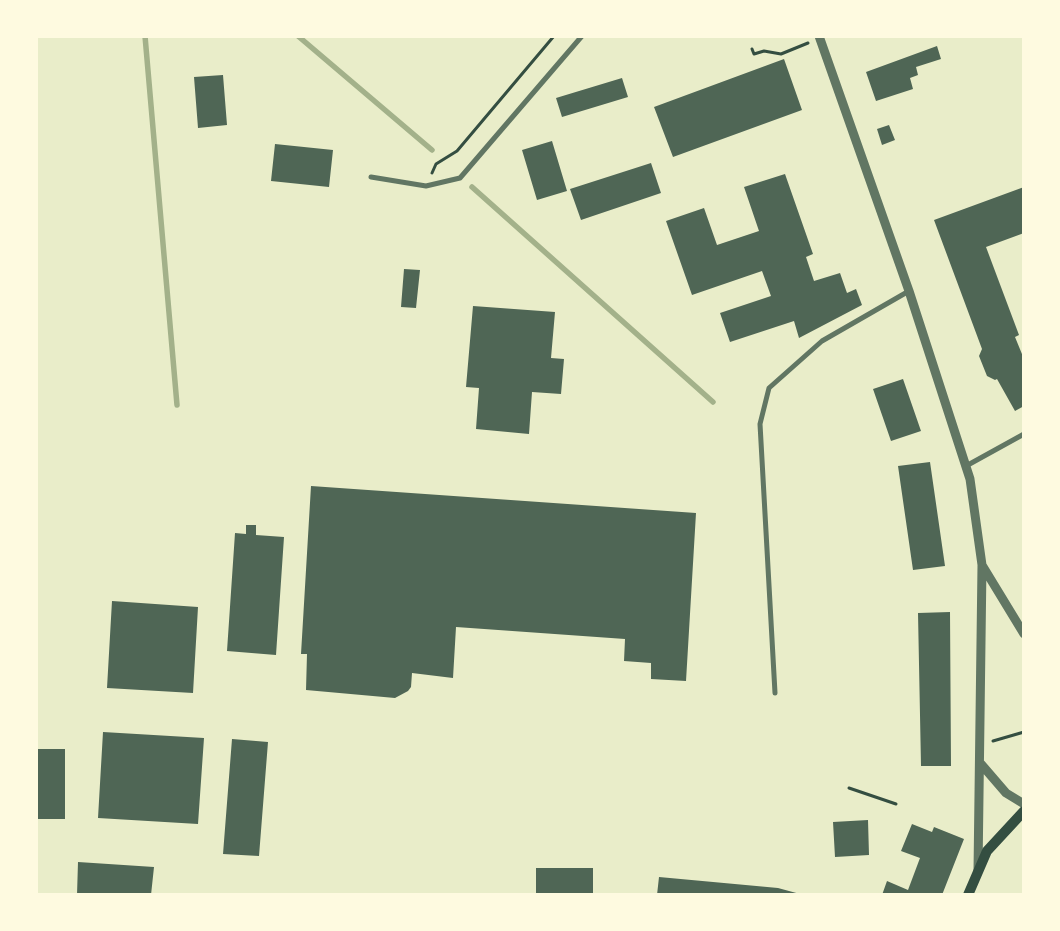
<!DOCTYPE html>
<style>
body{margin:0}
#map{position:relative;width:1060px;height:931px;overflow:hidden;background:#e9edc9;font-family:"Alegreya Sans",sans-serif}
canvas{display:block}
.frame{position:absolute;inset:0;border:38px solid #fefae0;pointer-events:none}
</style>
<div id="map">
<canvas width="1060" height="931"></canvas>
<div class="frame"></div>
</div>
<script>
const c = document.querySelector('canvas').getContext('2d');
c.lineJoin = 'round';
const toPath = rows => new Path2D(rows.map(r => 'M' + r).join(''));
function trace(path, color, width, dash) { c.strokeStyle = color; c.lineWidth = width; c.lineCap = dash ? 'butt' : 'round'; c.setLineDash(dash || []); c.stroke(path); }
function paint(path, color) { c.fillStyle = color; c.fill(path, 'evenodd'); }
trace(toPath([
 [145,36,177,405],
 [298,36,432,150],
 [472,187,713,402]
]), '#a3b18a', 5.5);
paint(toPath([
 [937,46,941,59,916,67,918,75,910,78,913,89,876,101,866,72],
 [784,59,802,110,673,157,654,107],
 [223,75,227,125,198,128,194,77],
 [622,78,628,97,562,117,556,98],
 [889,125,895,140,882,145,877,129],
 [552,141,567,191,537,200,522,150],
 [275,144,333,150,329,187,271,181],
 [651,163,661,193,581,220,570,189],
 [785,174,813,254,806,257,814,281,840,273,847,293,856,289,862,305,799,338,794,321,730,342,720,313,771,296,762,271,692,295,666,221,704,208,717,245,759,231,744,187],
 [1024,187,1024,233,986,247,1019,335,1015,337,1024,359,1024,406,1015,411,997,379,995,380,987,376,979,356,982,349,934,220],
 [404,269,420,270,416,308,401,307],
 [473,306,555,312,551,358,564,359,561,394,532,392,529,434,476,429,479,388,466,387],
 [903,379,921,431,891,441,873,389],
 [930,462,945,566,913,570,898,466],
 [311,486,696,513,686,681,651,679,651,663,624,661,625,639,456,627,453,678,412,673,411,687,408,691,395,698,306,690,307,654,301,654],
 [246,525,256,525,256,535,284,537,276,655,227,651,235,533,246,534],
 [112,601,198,607,193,693,107,688],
 [950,612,951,766,921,766,918,613],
 [103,732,204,738,198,824,98,818],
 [232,739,268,742,259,856,223,854],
 [36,749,65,749,65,819,36,819],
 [868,820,869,855,835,857,833,822],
 [912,824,932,832,934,827,964,839,942,895,882,895,887,881,908,890,920,858,901,851],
 [78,862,154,867,151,895,77,895],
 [536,868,593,868,593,895,536,895],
 [659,877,778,888,800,894,657,895]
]), '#4f6655');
trace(toPath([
 [752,49,754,54,764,51,781,54,808,43],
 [432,173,436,164,457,151,554,36],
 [993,741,1024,732],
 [849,788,896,804]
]), '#344e41', 3);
trace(toPath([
 [371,177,426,186,460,178,582,36],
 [966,466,1024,434],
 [775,693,760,424,769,388,822,341,909,291]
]), '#617663', 5);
trace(toPath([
 [819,36,909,291,970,479,982,565,978,871],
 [982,565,1024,634],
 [981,764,1006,793,1024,804]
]), '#617663', 9);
trace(toPath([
 [968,895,987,851,1024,811]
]), '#344e41', 10);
</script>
